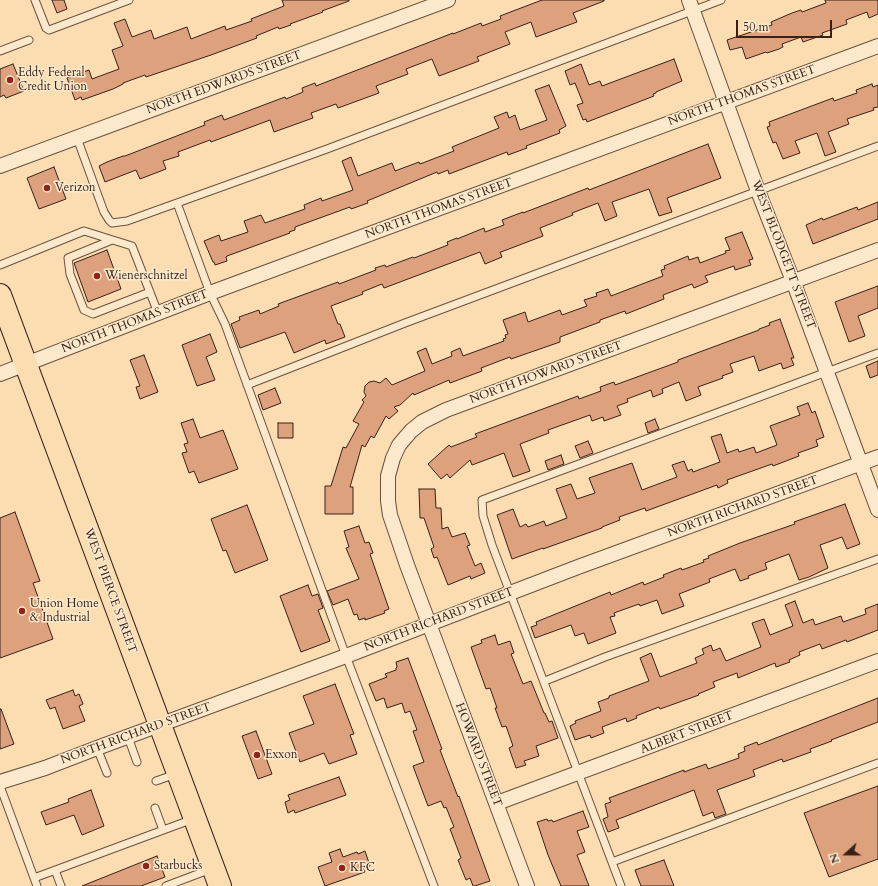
<!DOCTYPE html>
<style>
body{margin:0}
#map{position:relative;width:878px;height:886px;overflow:hidden;background:#fbddb1;font-family:Cardo,serif}
canvas{display:block}
.north{position:absolute;left:826px;top:834px;width:40px;height:40px;-webkit-text-stroke:3px #fce9cc;paint-order:stroke;rotate:249deg;font-size:11px;font-weight:700;line-height:16px;text-align:center;color:#392117}
.north::after{content:'';display:block;margin:auto;width:14px;height:18px;background:#392117;clip-path:polygon(50% 0,100% 100%,50% 72%,0 100%)}
.scale{position:absolute;left:736px;top:20px;width:96px;height:18px;box-sizing:border-box;border:2px solid #392117;border-top:0;padding-left:5px;font-size:12px;line-height:14px;white-space:nowrap;color:#392117;-webkit-text-stroke:3px #fce9cc;paint-order:stroke}
</style>
<div id="map">
<canvas width="878" height="886"></canvas>
<div class="north">N</div>
<div class="scale">50 m</div>
</div>
<script>
const c = document.querySelector('canvas').getContext('2d');
c.lineJoin = 'round';
function paint(path, color) { c.fillStyle = color; c.fill(path, 'evenodd'); }
const toPath = rows => new Path2D(rows.map(r => 'M' + r).join(''));
function trace(path, color, width, dash) { c.strokeStyle = color; c.lineWidth = width; c.lineCap = dash ? 'butt' : 'round'; c.setLineDash(dash || []); c.stroke(path); }
function label(font, color, halo, rows, align = 'center') {
  c.font = font + ' Cardo,serif'; c.lineWidth = 3; c.setLineDash([]); c.textBaseline = 'middle'; c.strokeStyle = halo; c.fillStyle = color; for (const [text, x, y, turn = 0] of rows) {
    c.save(); c.translate(x, y); c.rotate((+turn || 0) * Math.PI / 180); c.textAlign = isNaN(turn) ? turn : align; if (halo) c.strokeText(text, 0, 0); c.fillText(text, 0, 0); c.restore();
  }
}
const building = toPath([
 [52,0,64,0,67,9,57,13,52,0],
 [282,0,349,0,349,1,322,11,323,12,290,24,291,25,279,29,278,27,256,36,257,38,211,55,146,77,145,75,123,83,123,84,113,89,82,100,81,97,75,100,67,78,89,70,92,79,119,69,112,50,123,46,114,23,125,19,132,37,151,30,154,39,187,27,191,39,225,26,226,30,252,21,251,19,284,6,282,0],
 [542,0,604,0,604,1,573,13,577,22,536,37,531,22,505,32,510,44,477,57,479,61,439,76,432,59,406,69,408,74,376,86,379,93,338,108,336,104,311,113,313,118,274,132,270,120,211,142,210,140,178,152,179,156,163,161,166,169,140,179,136,170,105,182,99,166,107,162,123,156,125,156,205,125,204,122,222,115,224,120,285,97,286,99,303,92,302,88,315,83,316,86,453,33,453,34,481,23,482,26,501,19,500,16,542,0],
 [825,0,878,0,878,14,869,18,867,12,846,20,847,24,822,33,823,35,803,42,801,37,782,44,783,47,779,49,767,53,766,52,746,59,742,47,730,50,727,40,772,25,771,22,792,13,801,10,802,12,826,3,825,0],
 [674,59,682,81,656,92,656,93,653,94,654,96,587,122,586,119,583,120,577,105,583,103,575,83,570,85,565,71,581,64,589,85,600,81,602,86,674,59],
 [13,64,24,91,6,98,4,95,0,97,0,69,13,64],
 [872,84,873,87,878,85,878,107,873,108,874,110,847,119,849,124,828,132,836,152,825,156,817,133,795,141,800,153,783,159,776,142,773,143,767,127,770,126,769,122,833,98,834,101,857,93,856,90,872,84],
 [549,85,566,126,559,130,560,133,526,146,527,148,508,155,507,152,449,174,448,170,438,174,437,172,367,201,368,203,351,209,350,207,295,227,295,230,289,232,290,233,227,256,226,257,227,261,215,265,214,262,213,262,204,241,219,235,221,241,248,232,244,221,261,215,265,223,305,209,304,205,321,198,322,201,353,190,342,161,351,157,358,176,392,163,395,171,419,162,420,164,454,151,452,147,499,128,494,117,507,112,509,118,515,115,520,130,547,120,535,90,549,85],
 [708,144,721,178,667,198,672,212,659,216,649,189,612,202,617,216,605,221,598,203,572,213,573,215,540,228,543,236,501,252,500,252,502,257,485,264,480,252,384,288,382,284,362,292,363,294,331,306,338,324,340,324,345,337,326,344,325,340,294,353,285,332,240,348,231,324,240,320,239,317,259,310,260,314,279,306,278,304,338,282,339,284,376,270,375,268,385,265,386,267,413,257,414,258,448,245,447,242,457,238,457,239,484,228,485,232,504,225,502,220,523,212,523,213,588,188,589,190,708,144],
 [54,167,66,199,39,209,27,178,54,167],
 [878,202,878,219,813,244,806,225,822,218,823,220,857,207,858,210,878,202],
 [742,232,753,259,749,260,751,265,735,270,734,266,705,276,708,282,694,288,692,284,663,295,664,299,626,314,625,311,600,320,600,322,560,337,560,342,511,359,510,357,481,368,482,371,450,383,449,380,414,395,413,393,400,405,394,407,398,411,389,419,386,416,374,438,371,436,365,447,362,445,350,487,353,487,353,514,325,514,325,486,331,486,343,447,346,448,359,424,353,421,364,402,362,400,366,396,364,392,365,386,369,382,374,381,380,383,386,378,392,385,425,371,417,352,426,348,432,364,452,356,451,352,460,348,463,356,504,341,503,339,506,338,505,335,508,334,503,320,525,312,528,322,560,310,562,315,587,306,584,300,597,296,596,293,608,289,611,296,663,276,661,270,665,269,664,266,688,256,689,260,698,257,700,263,726,253,725,251,730,250,725,238,742,232],
 [107,250,121,289,88,302,74,263,107,250],
 [878,286,878,308,858,316,865,336,849,342,835,302,878,286],
 [780,319,794,358,791,358,794,365,783,369,781,363,759,371,754,356,730,364,733,372,722,376,723,378,698,387,701,395,686,401,679,382,662,389,663,393,653,397,651,390,627,399,628,402,617,406,621,415,604,421,603,417,592,421,590,415,548,430,549,433,520,444,530,471,513,477,504,453,472,465,470,460,450,478,447,474,441,479,428,464,449,445,451,447,477,437,475,434,578,396,579,399,601,391,600,387,614,382,615,385,678,362,678,360,759,330,759,329,770,325,769,323,780,319],
 [210,334,217,352,206,357,215,380,197,386,182,345,210,334],
 [144,355,158,392,140,399,136,387,140,386,130,360,144,355],
 [878,361,878,375,870,378,866,366,878,361],
 [275,388,281,403,263,410,258,395,275,388],
 [808,403,812,413,815,411,824,437,816,440,818,446,798,453,799,456,773,466,772,464,727,480,728,483,718,488,717,485,646,511,645,508,619,517,620,520,602,527,602,528,543,549,543,548,512,559,497,515,513,509,520,527,526,524,528,527,544,521,546,526,567,518,556,489,571,484,577,499,595,493,589,478,632,463,642,490,677,477,672,465,684,461,688,471,692,469,693,472,720,462,711,437,721,434,727,453,738,449,739,452,754,447,756,453,777,445,770,426,800,415,797,407,808,403],
 [193,419,200,438,223,430,238,469,199,483,194,471,189,473,182,453,187,452,184,444,188,443,181,423,193,419],
 [655,419,659,429,648,433,645,423,655,419],
 [278,423,293,423,293,438,278,438,278,423],
 [588,441,593,453,580,458,575,446,588,441],
 [561,455,564,464,548,470,545,461,561,455],
 [419,489,435,489,436,508,441,508,442,529,448,527,452,537,465,533,470,545,467,546,475,566,481,563,485,573,471,579,470,576,448,585,437,557,434,558,431,549,434,547,424,518,420,518,419,489],
 [845,504,860,544,847,549,842,537,820,545,828,568,809,577,799,580,789,554,765,563,767,569,748,576,749,578,740,581,735,569,709,579,710,582,679,594,684,606,662,614,657,600,640,606,639,604,614,613,615,616,610,617,616,633,588,644,584,633,575,636,571,625,535,638,531,627,537,625,536,622,610,592,611,595,643,582,644,585,664,577,663,575,681,568,682,570,704,562,703,560,709,558,708,556,740,543,795,524,794,522,845,504],
 [247,505,268,560,235,573,226,550,223,551,211,519,247,505],
 [15,512,40,581,33,583,53,639,0,658,0,518,15,512],
 [359,526,365,543,369,542,373,553,370,554,389,609,384,611,385,613,365,620,365,618,359,620,357,614,354,615,348,599,333,605,327,591,359,579,346,548,349,547,344,531,359,526],
 [308,585,312,596,318,594,323,608,318,610,330,641,301,652,280,596,308,585],
 [795,601,803,623,813,619,815,625,841,616,843,622,866,614,865,609,878,604,878,630,847,642,846,640,822,649,820,644,799,652,800,655,789,660,790,662,776,667,775,663,738,678,737,673,713,682,715,687,698,694,699,695,660,709,659,707,636,716,637,718,627,722,626,718,602,727,604,733,591,738,590,735,575,740,570,726,576,723,575,721,601,711,598,702,609,698,609,696,649,681,640,658,651,653,660,677,697,663,695,658,704,654,702,649,711,645,713,651,720,648,726,661,761,647,752,623,764,619,770,635,793,626,785,605,795,601],
 [495,635,498,645,510,641,514,653,511,654,523,684,531,681,544,713,545,713,549,722,552,721,558,738,536,746,539,756,524,761,526,765,516,768,509,748,513,746,506,726,502,727,495,708,497,708,490,688,486,689,471,647,482,643,481,640,495,635],
 [408,658,439,741,442,749,440,750,458,797,459,796,490,881,475,886,473,886,470,878,466,880,458,860,461,858,450,829,454,827,446,807,444,808,441,801,428,806,413,766,424,762,413,731,417,730,410,711,405,713,402,703,387,708,384,698,376,701,369,684,387,677,385,674,396,670,396,668,397,667,396,662,408,658],
 [335,684,354,734,350,735,357,754,329,764,324,753,300,762,289,733,314,724,303,696,335,684],
 [73,690,75,696,79,694,83,704,79,706,85,721,63,729,55,707,50,709,46,700,73,690],
 [878,698,878,722,831,740,832,741,810,749,811,752,783,762,782,759,753,770,755,776,717,790,726,814,715,818,713,812,703,816,694,790,616,820,619,828,608,832,603,819,608,817,605,804,611,802,609,798,684,770,684,772,706,764,708,769,739,758,738,754,745,751,744,747,757,742,758,745,878,698],
 [0,709,1,709,14,744,0,749,0,709],
 [256,731,272,774,258,779,242,736,256,731],
 [339,777,346,795,295,813,294,810,288,813,285,802,290,800,288,795,339,777],
 [878,786,878,859,829,877,804,813,878,786],
 [91,790,104,826,82,835,74,815,46,825,41,812,69,802,68,799,91,790],
 [583,811,589,827,577,831,585,852,577,855,589,886,561,886,548,855,537,822,547,819,548,821,552,820,553,822,583,811],
 [340,849,343,857,357,852,358,854,365,851,370,866,363,868,365,872,325,886,318,867,332,862,329,853,340,849],
 [157,856,165,877,141,886,82,886,157,856],
 [664,860,674,886,641,886,635,870,664,860]
]);
paint(building, '#dda27d');
trace(building, '#392117', 1);
const service = toPath([
 [35,0,46,28,49,30,129,0],
 [0,51,29,40],
 [77,138,104,212,109,220,112,223,127,221,327,149,721,0],
 [177,203,210,293,225,324,346,656,434,886],
 [112,240,68,258,70,274,84,310,93,314,150,292],
 [0,265,84,231,132,246,158,313],
 [247,385,405,323,878,146],
 [545,681,605,657,878,559],
 [128,737,137,762],
 [97,748,107,773],
 [156,781,176,774],
 [0,786,37,886],
 [155,808,163,830],
 [612,862,878,763],
 [55,870,61,886],
 [34,878,193,819],
 [166,886,211,869],
 [621,886,492,545,483,516,482,500,878,353]
]);
const minor = toPath([
 [689,0,758,191,793,281,878,510],
 [0,166,448,0],
 [0,374,210,293,878,46],
 [0,782,45,768,97,748,346,656,578,567,878,457],
 [497,803,878,661],
 [527,886,407,565,390,515,388,501,388,476,393,458,399,445,411,431,422,422,446,410,878,250]
]);
const trunk = toPath([
 [0,295,220,886]
]);
trace(service, '#6a503e', 9);
trace(minor, '#6a503e', 16);
trace(trunk, '#392117', 24);
trace(service, '#fce9cc', 7);
trace(minor, '#fce9cc', 14);
trace(trunk, '#fbddb1', 22);
for (const [x, y, r, color] of [
 [10,80,4,"#8f2418"],
 [47,188,4,"#8f2418"],
 [97,276,4,"#8f2418"],
 [22,611,4,"#8f2418"],
 [257,755,4,"#8f2418"],
 [146,866,4,"#8f2418"],
 [342,868,4,"#8f2418"]
]) { const dot = new Path2D(); dot.arc(x, y, r, 0, 2 * Math.PI); c.fillStyle = color; c.fill(dot); trace(dot, '#fce9cc', 1.5); }
label('12px', '#392117', '#fce9cc', [
 ["Eddy Federal",18,73],
 ["Credit Union",18,87],
 ["Verizon",55,188],
 ["Wienerschnitzel",105,276],
 ["Union Home",30,604],
 ["& Industrial",30,618],
 ["Exxon",265,755],
 ["Starbucks",154,866],
 ["KFC",350,868]
], 'left');
label('12px', '#392117', '#fce9cc', [
 ["NORTH EDWARDS STREET",224,83,-20],
 ["NORTH THOMAS STREET",742,96,-20],
 ["NORTH THOMAS STREET",439,209,-20],
 ["WEST BLODGETT STREET",783,255,69],
 ["NORTH THOMAS STREET",135,322,-21],
 ["NORTH HOWARD STREET",546,373,-20],
 ["NORTH RICHARD STREET",743,507,-20],
 ["WEST PIERCE STREET",110,591,70],
 ["NORTH RICHARD STREET",439,620,-21],
 ["ALBERT STREET",687,733,-21],
 ["NORTH RICHARD STREET",136,734,-20],
 ["HOWARD STREET",478,755,69]
]);
</script>
